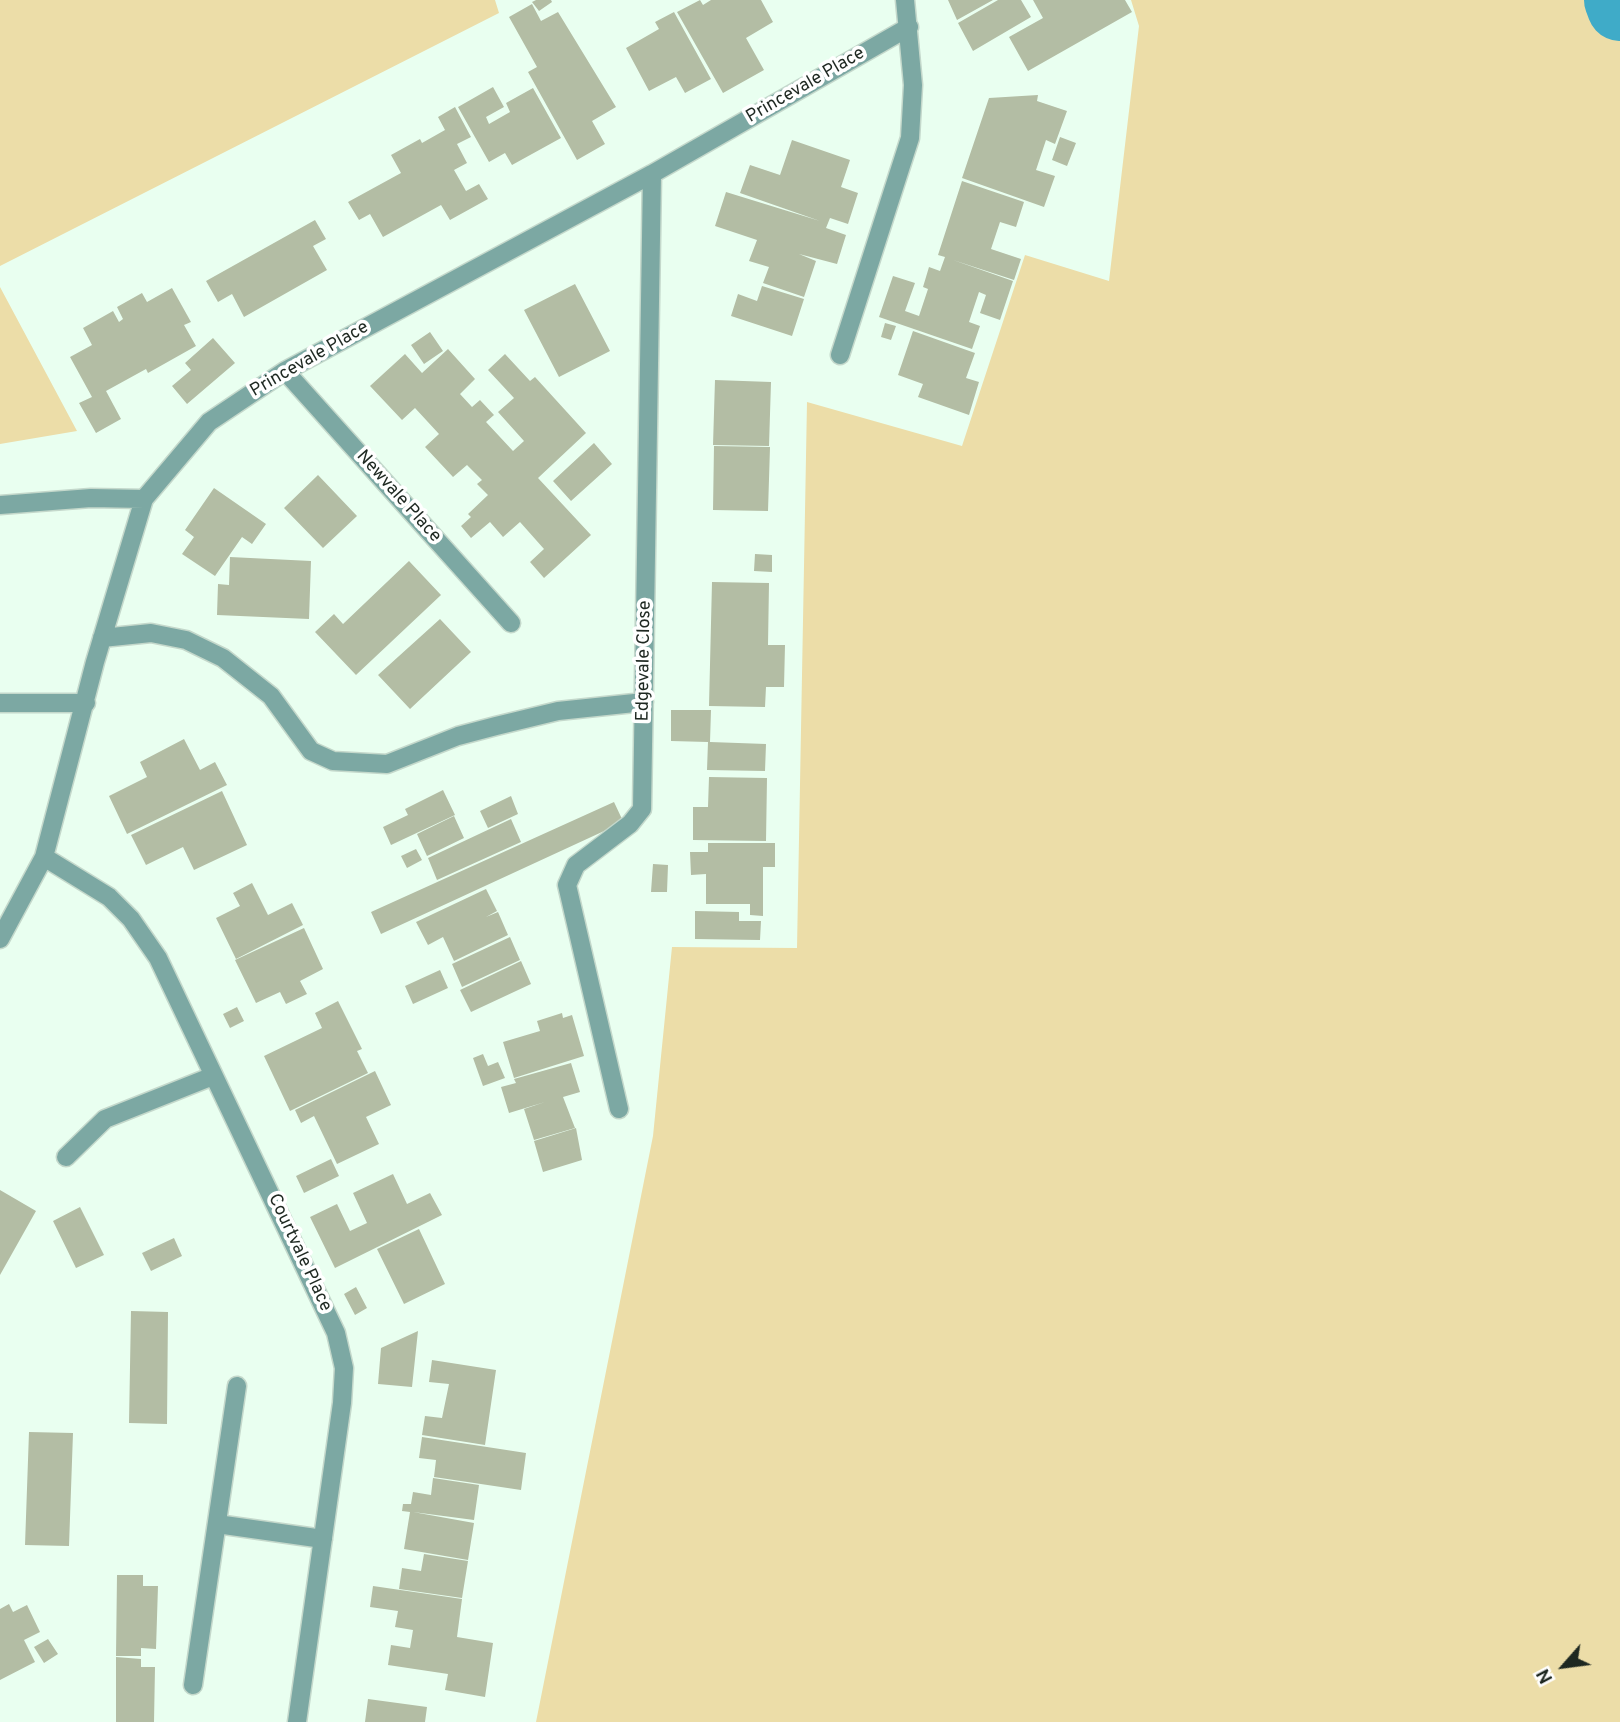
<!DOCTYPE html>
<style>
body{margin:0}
#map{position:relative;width:1620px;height:1722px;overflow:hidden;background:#e9fff0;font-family:Overpass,sans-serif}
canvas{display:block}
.north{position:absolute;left:1529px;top:1631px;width:70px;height:70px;-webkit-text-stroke:5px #fff;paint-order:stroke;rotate:242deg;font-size:19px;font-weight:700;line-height:28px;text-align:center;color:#1e2821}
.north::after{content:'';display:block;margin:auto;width:24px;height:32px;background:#1e2821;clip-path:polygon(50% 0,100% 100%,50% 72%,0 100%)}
</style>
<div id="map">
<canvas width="1620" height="1722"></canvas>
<div class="north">N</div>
</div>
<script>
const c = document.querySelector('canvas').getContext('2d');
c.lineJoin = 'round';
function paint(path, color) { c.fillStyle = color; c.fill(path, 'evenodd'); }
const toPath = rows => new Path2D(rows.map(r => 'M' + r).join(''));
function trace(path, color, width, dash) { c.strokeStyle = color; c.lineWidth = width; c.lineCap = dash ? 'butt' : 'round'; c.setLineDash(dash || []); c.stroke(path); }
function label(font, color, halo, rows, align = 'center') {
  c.font = font + ' Overpass,sans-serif'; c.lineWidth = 7; c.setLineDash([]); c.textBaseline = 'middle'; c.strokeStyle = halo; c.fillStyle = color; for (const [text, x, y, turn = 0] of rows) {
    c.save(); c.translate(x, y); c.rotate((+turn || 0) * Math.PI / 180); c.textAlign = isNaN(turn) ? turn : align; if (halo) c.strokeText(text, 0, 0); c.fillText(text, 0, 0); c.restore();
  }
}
paint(toPath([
 [0,0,495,0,499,13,0,266],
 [1131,0,1620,0,1620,1722,536,1722,653,1136,672,947,797,948,807,402,962,446,1025,255,1109,281,1139,26],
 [0,287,77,431,0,444]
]), '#ecdda8');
trace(toPath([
 [1617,0,1620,8]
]), '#3fabc8', 66);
paint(toPath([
 [536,0,551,0,552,2,539,11,532,2],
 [700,0,703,5,711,0,761,0,773,22,746,38,764,70,723,93,677,12],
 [948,0,993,0,957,20],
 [998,0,1021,0,1031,17,973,51,958,23],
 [1033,0,1125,0,1132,12,1028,71,1009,37,1043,18],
 [532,4,541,21,558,12,616,107,592,121,605,144,577,160,528,72,537,67,509,17],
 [674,12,711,79,685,93,676,77,649,91,626,48,659,29,655,22],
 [493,87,504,107,486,117,489,124,510,112,506,103,533,88,561,138,512,165,505,153,489,162,458,107],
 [1038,95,1037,101,1067,111,1055,144,1046,140,1036,170,1055,176,1044,207,962,178,989,98],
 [455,107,471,137,457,144,467,163,454,170,466,191,479,184,488,199,450,220,441,205,383,237,370,214,359,220,348,202,401,173,391,155,420,139,422,143,445,130,438,117],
 [1060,137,1076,143,1067,166,1052,160],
 [792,140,850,160,841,187,858,193,848,224,830,218,826,228,846,235,837,264,799,254,816,261,804,297,763,283,769,267,749,261,757,240,715,226,726,192,820,221,740,193,750,165,780,175],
 [962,181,1024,202,1016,227,1000,222,991,249,1021,259,1014,280,953,260,1013,281,1000,320,980,313,986,295,979,292,969,322,980,326,972,349,879,317,893,276,915,283,905,311,919,316,928,289,923,287,929,267,940,271,945,257,938,255],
 [315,220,326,239,313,246,327,270,244,317,232,294,218,302,206,281],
 [575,284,610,351,559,377,524,310],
 [762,286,804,299,792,336,731,316,738,294,757,301],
 [172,288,191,322,184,325,196,346,148,373,146,369,106,391,121,419,96,433,79,403,92,397,70,357,92,345,83,328,113,311,119,322,123,319,117,307,142,293,147,302],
 [885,323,896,326,891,340,881,337],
 [913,331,975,353,966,378,979,382,969,415,918,397,923,384,898,375],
 [430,332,443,351,424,364,411,345],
 [213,338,235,363,187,404,172,386,191,370,185,363],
 [448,349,475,379,460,394,472,407,480,400,494,415,486,422,513,451,524,441,498,412,514,398,488,370,505,354,530,381,535,377,586,433,538,478,591,535,544,578,530,562,544,549,520,522,503,537,490,522,471,538,461,526,471,517,468,514,488,495,477,484,482,480,467,465,453,477,425,447,439,434,415,408,402,420,370,386,405,354,422,373],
 [715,380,771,382,769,446,713,445],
 [594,443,612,464,571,501,553,481],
 [714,446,770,447,768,511,713,510],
 [318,475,357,516,323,548,284,508],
 [214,488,266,524,252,544,242,537,215,576,182,554,194,537,185,530],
 [755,554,772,555,772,572,754,571],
 [230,557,311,561,309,619,217,615,218,584,229,585],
 [409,561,441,595,356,675,315,632,334,614,343,624],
 [712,582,769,583,768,645,785,645,784,687,766,687,765,707,709,706],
 [440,619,471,652,410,709,378,675],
 [671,710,711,710,710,742,766,744,765,771,707,770,708,742,671,741],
 [184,739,200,770,215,762,227,785,127,834,109,796,147,777,140,762],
 [709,777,767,778,766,841,693,840,693,807,708,807],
 [443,790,455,815,391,845,383,827,408,815,405,809],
 [222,791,247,845,194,870,183,847,146,865,131,835],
 [511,796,518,814,488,828,480,811],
 [614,802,622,819,615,826,381,934,371,912],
 [454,816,464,838,427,856,417,834],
 [511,819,521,842,437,880,428,858],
 [708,843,775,843,775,867,763,867,763,916,750,915,750,904,706,904,706,874,691,875,690,852,708,852],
 [416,849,422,860,407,868,401,856],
 [653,864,668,865,667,892,651,892],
 [252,883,268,915,292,903,303,925,236,959,216,918,240,906,233,893],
 [486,889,497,911,486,917,498,912,508,935,454,961,443,937,428,945,416,922],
 [695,911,739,912,739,921,761,921,760,940,695,939],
 [304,928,323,969,300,981,307,994,286,1004,280,992,256,1003,235,960],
 [510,937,520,960,462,987,452,964],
 [521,961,531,984,471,1012,460,990],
 [440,970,448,988,413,1004,405,986],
 [338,1001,362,1049,357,1051,368,1073,290,1111,264,1056,322,1028,315,1013],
 [237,1007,244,1021,230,1028,223,1014],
 [562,1013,563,1018,572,1015,584,1056,514,1078,503,1042,540,1031,537,1021],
 [483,1054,488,1066,498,1062,505,1078,483,1086,473,1058],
 [571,1063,580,1092,563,1097,575,1128,534,1140,524,1109,545,1102,509,1113,501,1087,516,1083,514,1079],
 [375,1071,391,1105,366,1117,379,1144,337,1164,314,1116,301,1123,295,1110],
 [576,1128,582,1160,543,1172,534,1141],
 [331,1159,339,1176,304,1193,296,1176],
 [393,1174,407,1204,430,1193,442,1215,335,1268,310,1217,337,1204,350,1231,367,1223,353,1193],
 [0,1190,36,1211,0,1275],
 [80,1207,104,1255,76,1268,53,1221],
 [419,1229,445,1284,404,1304,377,1249],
 [174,1238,182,1256,151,1271,142,1253],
 [356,1287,367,1308,355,1315,344,1294],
 [131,1311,168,1312,167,1424,129,1423],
 [418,1331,412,1387,378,1384,381,1348],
 [432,1360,496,1370,485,1445,422,1435,425,1416,442,1418,449,1384,429,1382],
 [29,1432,73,1433,69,1546,25,1545],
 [422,1437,526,1453,521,1490,434,1477,436,1460,419,1458],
 [433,1478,479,1485,474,1520,413,1512,474,1523,468,1560,404,1549,410,1512,402,1511,403,1504,411,1504,413,1492,431,1495],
 [424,1554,468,1561,462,1598,399,1589,402,1568,421,1571],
 [117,1575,143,1575,143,1586,158,1586,156,1649,141,1648,141,1656,116,1656],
 [373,1586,462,1599,457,1637,493,1643,485,1697,445,1690,448,1674,388,1665,391,1645,410,1648,413,1630,395,1627,398,1611,370,1607],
 [9,1604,13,1612,27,1605,40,1632,24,1640,35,1662,0,1680,0,1609],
 [48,1639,58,1654,44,1663,34,1647],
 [116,1657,141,1659,141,1667,155,1667,154,1722,116,1722],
 [368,1699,427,1707,425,1722,365,1722]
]), '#b3bda4');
const minor = toPath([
 [840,355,910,138,913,85,905,0],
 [285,371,511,623],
 [0,505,91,498,144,499],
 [102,638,151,633,186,640,223,658,271,696,311,751,333,761,387,764,458,736,496,726,558,711,644,702],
 [0,703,86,703],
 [44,857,109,897,131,919,158,958,336,1333,344,1368,342,1403,297,1722],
 [0,939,44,857,95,662,144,499,209,422,285,371,652,174,909,27],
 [619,1109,567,885,576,865,630,824,642,809,652,174],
 [66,1157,105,1119,213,1076],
 [217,1524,323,1539],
 [193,1685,237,1386]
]);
trace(minor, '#c4d8cb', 21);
trace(minor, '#7ca8a3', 18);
label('18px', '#1e2821', '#fff', [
 ["Princevale Place",806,86,-30],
 ["Princevale Place",310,360,-30],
 ["Newvale Place",398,497,48],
 ["Edgevale Close",645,661,-89],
 ["Courtvale Place",299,1253,65]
]);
</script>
